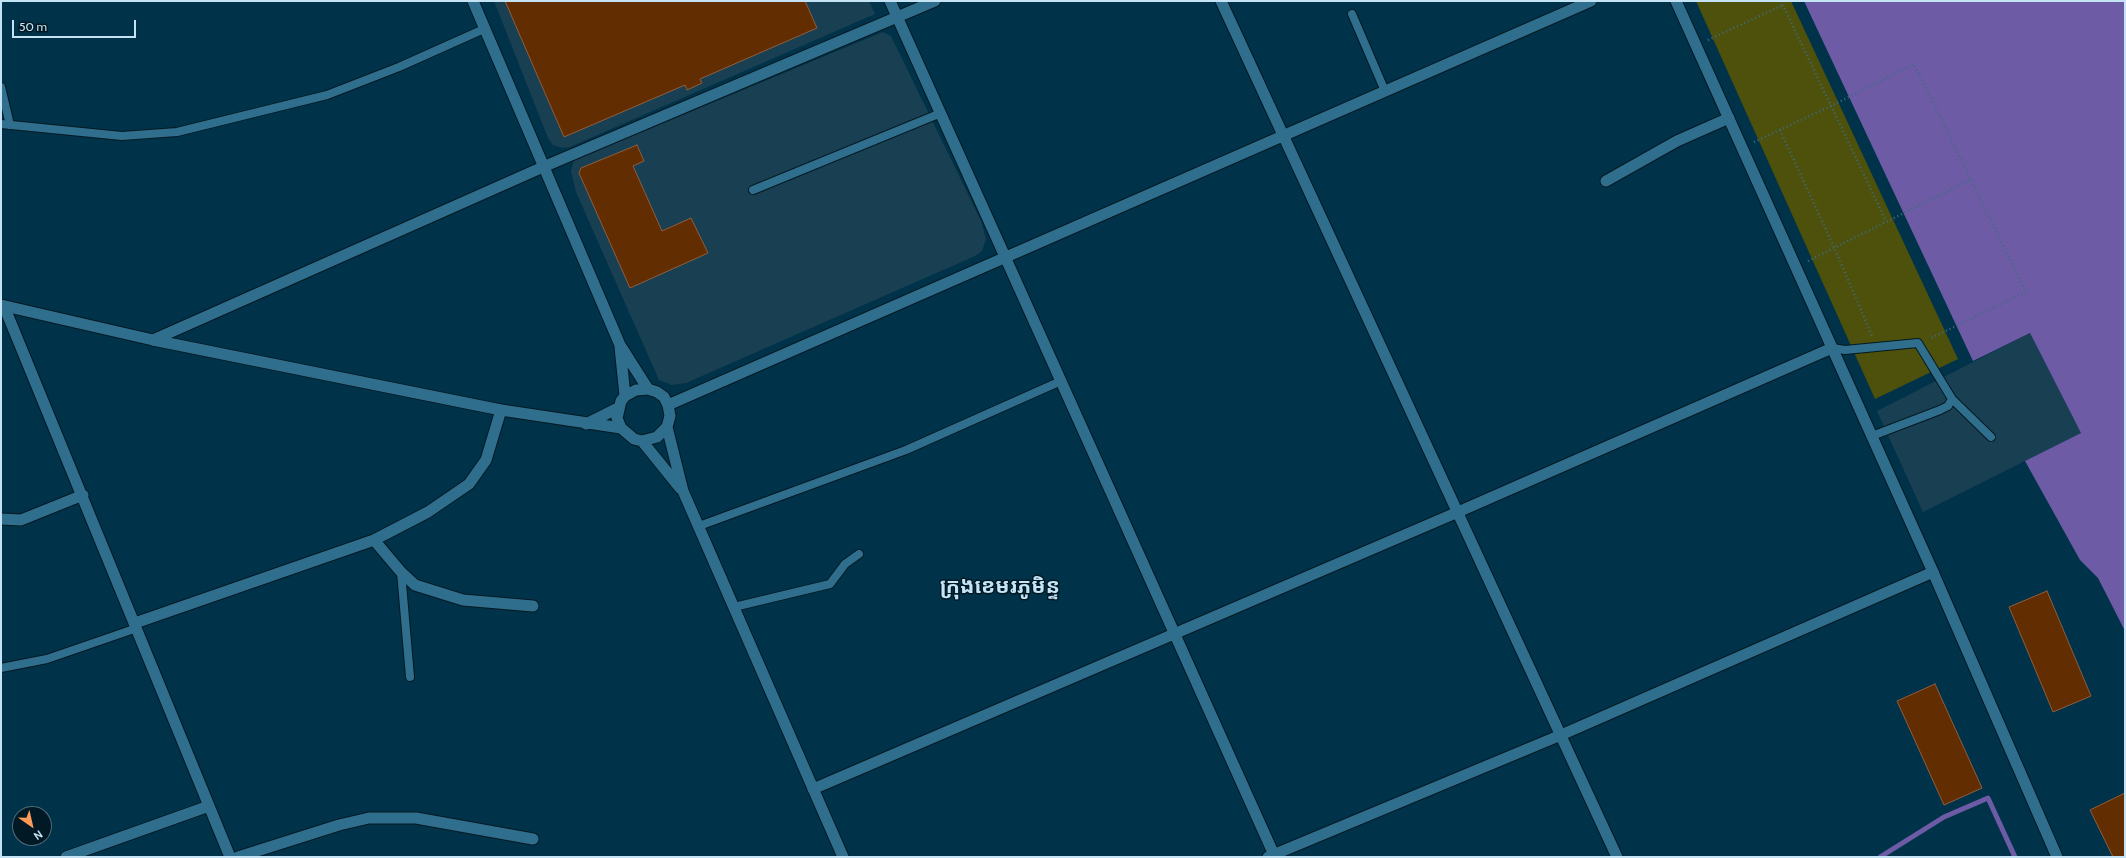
<!DOCTYPE html>
<meta charset="utf-8">
<style>
body{margin:0}
#map{position:relative;width:2126px;height:858px;overflow:hidden;background:#003349;font-family:Cabin,sans-serif}
canvas{display:block}
.frame{position:absolute;inset:0;border:2px solid #c4e3f4;pointer-events:none}
.north{position:absolute;left:12px;top:806px;width:40px;height:40px;box-sizing:border-box;background:#011925;border:1px solid #4f6a78;border-radius:50%;rotate:146deg;font-size:11px;font-weight:700;line-height:16px;text-align:center;color:#c4e3f4}
.north::after{content:'';display:block;margin:auto;width:14px;height:18px;background:#fe9b58;clip-path:polygon(50% 0,100% 100%,50% 72%,0 100%)}
.scale{position:absolute;left:12px;top:20px;width:124px;height:18px;box-sizing:border-box;border:2px solid #c4e3f4;border-top:0;padding-left:5px;font-size:12px;line-height:14px;white-space:nowrap;color:#c4e3f4;-webkit-text-stroke:3px #011925;paint-order:stroke}
</style>
<div id="map">
<canvas width="2126" height="858"></canvas>
<div class="frame"></div>
<div class="north">N</div>
<div class="scale">50 m</div>
</div>
<script>
const c = document.querySelector('canvas').getContext('2d');
c.lineJoin = 'round';
function paint(path, color) { c.fillStyle = color; c.fill(path, 'evenodd'); }
const toPath = rows => new Path2D(rows.map(r => 'M' + r).join(''));
function trace(path, color, width, dash) { c.strokeStyle = color; c.lineWidth = width; c.lineCap = dash ? 'butt' : 'round'; c.setLineDash(dash || []); c.stroke(path); }
function label(font, color, halo, rows, align = 'center') {
  c.font = font + ' Cabin,"Noto Sans Khmer",sans-serif'; c.lineWidth = 3; c.setLineDash([]); c.textBaseline = 'middle'; c.strokeStyle = halo; c.fillStyle = color; for (const [text, x, y, turn = 0] of rows) {
    c.save(); c.translate(x, y); c.rotate((+turn || 0) * Math.PI / 180); c.textAlign = isNaN(turn) ? turn : align; if (halo) c.strokeText(text, 0, 0); c.fillText(text, 0, 0); c.restore();
  }
}
paint(toPath([
 [494,1,869,1,875,14,570,147,563,148,553,145,548,138],
 [883,32,891,36,981,221,986,239,982,251,975,256,686,383,672,385,659,380,576,192,571,171,574,160],
 [2030,333,2081,433,1923,512,1877,411]
]), '#193f52');
paint(toPath([
 [1696,1,1791,1,1958,359,1875,399]
]), '#4d510b');
paint(toPath([
 [1804,1,2125,1,2125,631,2098,578,2080,560,2025,461,2081,433,2030,333,1973,361]
]), '#6d5ba6');
trace(toPath([
 [1880,857,1944,817,1988,798,2015,857]
]), '#6d5ba6', 5);
const building = toPath([
 [505,1,805,1,817,28,700,79,702,83,687,90,685,85,564,137,505,1],
 [637,145,644,161,633,166,662,231,691,218,708,253,630,288,579,173,581,168,637,145],
 [2047,591,2091,696,2053,712,2009,607,2047,591],
 [1935,684,1982,788,1944,805,1897,701,1935,684],
 [2125,793,2125,857,2113,857,2090,810,2125,793]
]);
paint(building, '#622d00');
trace(building, '#905e3d', 1);
const service = toPath([
 [1352,14,1385,91],
 [1,87,10,125],
 [1,124,122,136,177,132,327,95,399,67,484,29],
 [753,190,941,113],
 [1832,348,1845,350,1918,343,1952,399],
 [1872,436,1940,410,1948,406,1952,399,1991,437],
 [699,526,906,450,1061,381],
 [401,572,410,677],
 [734,607,830,584,845,564,859,554],
 [1,668,47,659,137,628]
]);
const minor = toPath([
 [890,1,1275,857],
 [1221,1,1617,857],
 [1606,181,1677,141,1729,118],
 [4,306,230,857],
 [153,340,543,167,935,1],
 [668,405,1591,1],
 [1,519,21,520,83,495],
 [374,540,401,572,415,585,463,600,533,606],
 [135,623,374,540,428,512,469,484,486,460,501,410],
 [813,789,1458,512,1832,348],
 [66,857,209,806],
 [238,857,339,825,369,818,416,818,533,839],
 [1268,857,1561,735,1933,572]
]);
const tertiary = toPath([
 [473,1,620,345,648,389],
 [1676,1,1933,572,2057,857],
 [1,305,153,340,501,410,621,428],
 [620,347,625,396],
 [586,424,618,408],
 [667,427,657,437,642,441,634,439,621,428,617,418,621,401,625,396,636,390,648,389,657,392,664,397,668,405,670,416,667,427,683,491,843,857],
 [642,441,680,488]
]);
trace(service, '#051922', 10);
trace(minor, '#051922', 13);
trace(tertiary, '#051922', 13);
trace(toPath([
 [1781,1,1886,221],
 [1708,40,1783,5],
 [1780,130,1834,247,1872,336],
 [1754,142,1831,106,1914,64,2026,292,1929,339],
 [1808,261,1970,180]
]), '#406c80', 2.5, [1, 3]);
trace(service, '#2f6e8d', 8);
trace(minor, '#2f6e8d', 11);
trace(tertiary, '#2f6e8d', 11);
label('bold 21px', '#c4e3f4', '#011925', [
 ["ក្រុងខេមរភូមិន្ទ",1000,587]
]);
</script>
